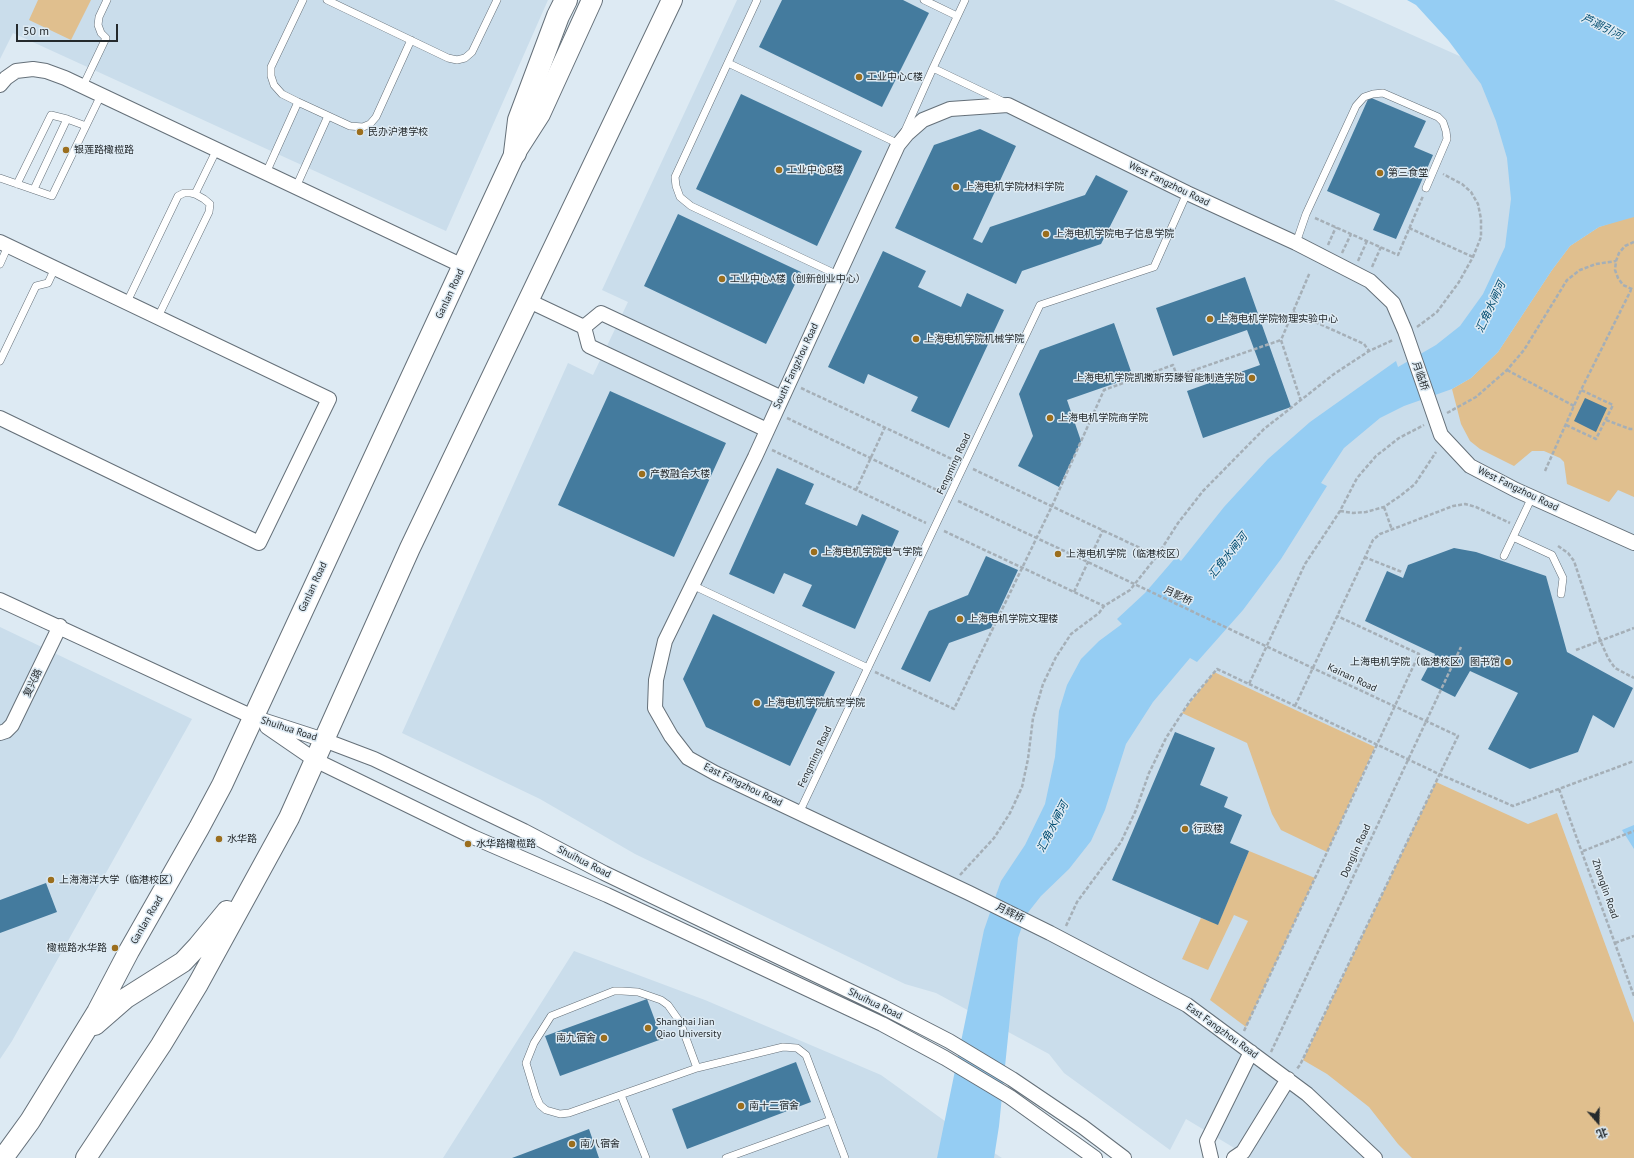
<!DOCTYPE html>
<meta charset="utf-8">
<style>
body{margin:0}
#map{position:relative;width:1634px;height:1158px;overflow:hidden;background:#ddeaf3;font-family:"PT Sans","Noto Sans SC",sans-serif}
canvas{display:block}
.north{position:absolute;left:1578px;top:1102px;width:40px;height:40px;-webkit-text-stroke:3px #ddeaf3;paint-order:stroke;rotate:160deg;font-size:11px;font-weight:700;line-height:16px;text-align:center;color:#252a2d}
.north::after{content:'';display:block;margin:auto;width:14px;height:18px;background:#252a2d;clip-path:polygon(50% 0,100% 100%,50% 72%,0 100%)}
.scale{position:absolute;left:16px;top:24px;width:102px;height:18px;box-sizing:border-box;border:2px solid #252a2d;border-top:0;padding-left:5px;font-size:12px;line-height:14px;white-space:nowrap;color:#252a2d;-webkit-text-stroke:3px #ddeaf3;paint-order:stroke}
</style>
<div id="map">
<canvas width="1634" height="1158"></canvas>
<div class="north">北</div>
<div class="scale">50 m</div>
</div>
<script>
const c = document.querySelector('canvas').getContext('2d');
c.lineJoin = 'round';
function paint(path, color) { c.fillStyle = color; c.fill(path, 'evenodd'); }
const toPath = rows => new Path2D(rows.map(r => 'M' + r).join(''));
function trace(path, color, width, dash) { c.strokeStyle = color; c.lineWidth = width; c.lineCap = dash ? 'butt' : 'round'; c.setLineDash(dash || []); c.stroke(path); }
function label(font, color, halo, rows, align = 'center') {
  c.font = font + ' "PT Sans","Noto Sans SC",sans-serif'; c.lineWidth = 3; c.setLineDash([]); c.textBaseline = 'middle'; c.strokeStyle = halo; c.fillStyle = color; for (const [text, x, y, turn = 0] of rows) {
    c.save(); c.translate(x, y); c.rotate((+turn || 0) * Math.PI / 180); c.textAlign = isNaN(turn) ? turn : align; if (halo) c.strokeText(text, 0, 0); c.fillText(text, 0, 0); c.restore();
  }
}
paint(toPath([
 [0,0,548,0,446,231,13,33,0,59],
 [737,0,1334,0,1634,134,1634,1158,1251,1158,1186,1119,1170,1150,1064,1073,1049,1054,936,993,905,984,635,854,540,799,402,733,568,363,593,375,628,302,602,290],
 [0,627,192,719,12,1041,0,1059],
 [574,951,705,1000,881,1075,949,1124,1002,1158,443,1158]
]), '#caddeb');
paint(toPath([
 [38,0,91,0,71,40,29,20],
 [1629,217,1634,217,1634,497,1618,490,1609,502,1567,484,1564,462,1560,458,1544,451,1532,451,1514,466,1480,449,1470,441,1461,424,1452,389,1471,378,1498,352,1552,270,1570,246,1599,227],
 [1214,672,1375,747,1327,852,1281,830,1272,814,1247,743,1182,713],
 [1436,782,1528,824,1557,813,1634,1023,1634,1158,1412,1158,1398,1144,1369,1107,1327,1074,1303,1060],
 [1249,851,1315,878,1246,1027,1210,1000,1248,921,1234,915,1208,970,1182,959,1201,918,1218,924]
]), '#e0bf8e');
paint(toPath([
 [1407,0,1634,0,1634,217,1599,227,1570,246,1552,270,1498,352,1471,378,1452,389,1404,406,1380,418,1344,448,1321,483,1327,486,1281,559,1243,610,1197,662,1190,658,1153,702,1126,744,1105,810,1091,841,1069,869,1041,896,1026,915,1018,938,999,1126,994,1158,937,1158,984,930,1001,881,1025,845,1045,804,1055,757,1059,711,1067,685,1081,659,1099,641,1122,624,1117,619,1145,593,1176,557,1181,561,1224,507,1268,459,1310,422,1396,361,1398,367,1436,345,1460,326,1483,294,1505,247,1511,199,1507,158,1496,121,1481,84,1448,40,1416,5],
 [1634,825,1634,849,1622,830]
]), '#95cdf3');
paint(toPath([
 [782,0,903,0,929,13,882,107,759,47],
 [741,94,862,151,817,246,696,189],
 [1369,97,1426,121,1414,147,1433,155,1396,239,1373,230,1380,214,1327,191],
 [980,129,1016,146,973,239,982,243,990,227,1085,195,1096,175,1128,191,1101,244,1022,271,1016,284,895,228,934,145],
 [678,214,801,272,766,344,644,286],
 [883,251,926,271,918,287,961,307,967,293,1004,310,949,428,911,411,918,397,868,374,864,384,828,367],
 [1245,277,1291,407,1203,438,1187,391,1260,365,1247,330,1173,356,1156,308],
 [1114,323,1133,377,1067,400,1081,441,1059,487,1018,466,1033,436,1019,394,1040,350],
 [610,391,726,443,674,557,558,505],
 [1585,398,1607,408,1596,432,1574,421],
 [777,468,814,484,805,504,857,526,862,514,899,531,855,629,802,606,812,585,784,573,774,594,729,574],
 [1454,548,1476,552,1546,576,1567,652,1633,688,1614,728,1593,715,1578,752,1530,769,1488,749,1518,693,1470,671,1455,697,1421,680,1435,654,1365,621,1387,571,1403,578,1408,565],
 [986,556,1018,570,991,628,949,643,930,682,901,669,929,611,968,595],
 [713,614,835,672,790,766,706,727,683,679],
 [1175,732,1215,748,1200,785,1228,797,1224,807,1242,815,1230,843,1249,851,1218,925,1112,880],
 [46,883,57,912,0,933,0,900],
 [647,999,662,1039,560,1076,545,1036],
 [796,1062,811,1102,687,1149,672,1109],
 [589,1129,599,1158,512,1158]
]), '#447b9e');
const lane = toPath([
 [303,0,271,67,271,76,274,85,282,94,298,102,350,126,363,127,370,124,376,117,411,40],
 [327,0,448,58,457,60,465,58,472,52,497,0],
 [757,0,675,177,676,186,680,197,691,206,838,275],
 [924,0,957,16],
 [728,63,899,144],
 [933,68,965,0],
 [83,86,106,38,101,33,98,25,99,17,107,0],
 [904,133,933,68,1004,102],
 [266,173,298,102],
 [0,178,52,196,101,95],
 [17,184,51,115,67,119],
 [296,187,328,116],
 [34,189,67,119,86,126],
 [195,194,217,149],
 [1296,243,1306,214,1356,106,1364,97,1373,94,1383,93,1438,117,1443,122,1446,131,1447,139,1426,188],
 [0,264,8,246],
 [127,302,178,196,184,193,191,193,195,194,204,199,210,204,209,212,158,317],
 [0,361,36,286,48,283,55,268],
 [1513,537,1552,555,1563,578,1561,594],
 [1504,556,1532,497],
 [692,585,868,668],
 [799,813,1040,305,1154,267,1187,193],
 [697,1068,680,1022,668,1005,661,1000,638,992,622,991,614,991,551,1016,534,1043,526,1063,536,1096,540,1105,546,1110,560,1114,569,1113,697,1068,783,1047,797,1048,806,1055,845,1158],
 [621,1095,646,1158],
 [726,1158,831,1120]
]);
const street = toPath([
 [0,85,6,78,16,71,33,69,46,71,65,78,463,266],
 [0,242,329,399,259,543,0,418],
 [529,301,584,327],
 [767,430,589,346,584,327,601,313,782,398],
 [0,600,253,717,324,740,374,759,524,831,604,873,883,1007,949,1041,1012,1079,1083,1127,1124,1158],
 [267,727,315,760,473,837,607,895,882,1024,945,1058,1010,1097,1095,1158],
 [0,733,6,731,12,725,60,626],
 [1211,1158,1207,1141,1251,1052],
 [1234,1158,1243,1152,1288,1079],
 [1375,1158,1307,1094,1187,1005,1050,933,969,893,715,773,688,758,671,736,655,708,656,680,665,641,755,457,898,145,907,134,923,120,950,109,1008,105,1187,193,1296,243,1370,281,1393,303,1405,331,1441,435,1470,466,1516,490,1634,543]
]);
const secondary = toPath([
 [95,1025,126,998,183,962,198,946,227,911],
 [3,1158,30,1121,97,1012,129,951,199,828,222,785,515,153,540,114,592,0],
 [86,1158,161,1045,198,984,289,818,410,548,672,0]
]);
const highway = toPath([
 [515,153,519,120,558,16,566,0]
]);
trace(lane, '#657079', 8);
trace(street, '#657079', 16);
trace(secondary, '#657079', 22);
trace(highway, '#657079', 24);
trace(toPath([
 [1315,218,1398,255,1423,196],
 [1409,228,1473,257],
 [1634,242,1625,246,1619,253,1616,261,1615,270,1618,278,1623,285,1634,290],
 [1328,245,1336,227],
 [1342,253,1351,234],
 [1358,261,1367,241],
 [1372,267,1381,247],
 [1293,312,1364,344,1369,351],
 [1417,327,1437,312,1459,282,1473,257,1481,237,1481,219,1478,204,1471,192,1462,184,1443,174],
 [1507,370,1574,406],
 [801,388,956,461],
 [1301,401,1281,340,1310,272],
 [1447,413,1476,397,1507,370,1524,350,1567,280,1580,270,1596,264,1616,261],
 [787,418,941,492],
 [1606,420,1630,429,1634,429],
 [1566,425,1596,439,1613,405,1581,390],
 [772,450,926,523],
 [973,469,1157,556],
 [1545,471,1581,390,1631,290],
 [856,490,885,427],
 [958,501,1109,572],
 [1384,507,1392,530],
 [1340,511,1353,513,1366,512,1384,507,1400,496,1415,484,1436,452],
 [944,531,1104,606],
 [1558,546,1568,553,1574,561,1600,640,1608,658,1615,668,1634,678],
 [1364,557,1402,572],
 [1074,592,1103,530],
 [1240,634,1458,736,1300,1065,1296,1070],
 [1576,650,1634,628],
 [875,672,954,709,1052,506,1104,390,1173,365,1177,376,1281,340],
 [1249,684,1439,774,1513,806,1634,761],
 [1295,706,1373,540,1380,534,1453,506,1465,504,1476,507,1510,523],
 [1559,789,1634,996],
 [1583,851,1634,831],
 [960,875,994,838,1010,813,1022,787,1028,759,1033,718,1043,684,1056,657,1071,634,1099,613,1104,606,1130,590,1157,556,1178,523,1203,491,1264,429,1334,374,1369,351,1393,340],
 [1066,926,1077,902,1121,842,1136,810,1149,773,1166,738,1190,701,1217,669,1249,684,1305,564,1340,511,1357,478,1376,456,1399,438,1424,425],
 [1615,943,1634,936],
 [1244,1031,1419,654,1337,616],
 [1271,1052,1461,647]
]), '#a5afb7', 2.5, [4, 2]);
trace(lane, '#fff', 7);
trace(street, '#fff', 14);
trace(secondary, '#fff', 20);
trace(highway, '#fff', 22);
trace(toPath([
 [1109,572,1240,634]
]), '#a5afb7', 2.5, [4, 2]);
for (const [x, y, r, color] of [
 [859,77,4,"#9b6e1d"],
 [360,132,4,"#9b6e1d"],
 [66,150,4,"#9b6e1d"],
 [779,170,4,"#9b6e1d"],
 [1380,173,4,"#9b6e1d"],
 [956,187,4,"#9b6e1d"],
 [1046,234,4,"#9b6e1d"],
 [722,279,4,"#9b6e1d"],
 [1210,319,4,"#9b6e1d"],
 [916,339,4,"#9b6e1d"],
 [1252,378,4,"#9b6e1d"],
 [1050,418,4,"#9b6e1d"],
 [642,474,4,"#9b6e1d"],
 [814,552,4,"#9b6e1d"],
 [1058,554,4,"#9b6e1d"],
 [960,619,4,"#9b6e1d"],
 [1508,662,4,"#9b6e1d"],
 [757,703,4,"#9b6e1d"],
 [1185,829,4,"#9b6e1d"],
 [219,839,4,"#9b6e1d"],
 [468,844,4,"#9b6e1d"],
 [51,880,4,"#9b6e1d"],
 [115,948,4,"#9b6e1d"],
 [648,1028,4,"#9b6e1d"],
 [604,1038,4,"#9b6e1d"],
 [741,1106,4,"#9b6e1d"],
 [572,1144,4,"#9b6e1d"]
]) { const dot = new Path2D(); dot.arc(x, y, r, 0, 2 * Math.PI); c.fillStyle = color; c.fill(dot); trace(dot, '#ddeaf3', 1.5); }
label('10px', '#252a2d', '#ddeaf3', [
 ["工业中心C楼",867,77],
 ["民办沪港学校",368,132],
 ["银莲路橄榄路",74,150],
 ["工业中心B楼",787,170],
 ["第三食堂",1388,173],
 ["上海电机学院材料学院",964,187],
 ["上海电机学院电子信息学院",1054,234],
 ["工业中心A楼（创新创业中心）",730,279],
 ["上海电机学院物理实验中心",1218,319],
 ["上海电机学院机械学院",924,339],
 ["上海电机学院凯撒斯劳滕智能制造学院",1244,378,"right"],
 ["上海电机学院商学院",1058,418],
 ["产教融合大楼",650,474],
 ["上海电机学院电气学院",822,552],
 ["上海电机学院（临港校区）",1066,554],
 ["上海电机学院文理楼",968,619],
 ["上海电机学院（临港校区）图书馆",1500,662,"right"],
 ["上海电机学院航空学院",765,703],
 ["行政楼",1193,829],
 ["水华路",227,839],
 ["水华路橄榄路",476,844],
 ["上海海洋大学（临港校区）",59,880],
 ["橄榄路水华路",107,948,"right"],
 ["Shanghai Jian",656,1022],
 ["Qiao University",656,1034],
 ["南九宿舍",596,1038,"right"],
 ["南十二宿舍",749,1106],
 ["南八宿舍",580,1144]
], 'left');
label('10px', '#252a2d', '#ddeaf3', [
 ["West Fangzhou Road",1169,184,26],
 ["Ganlan Road",450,294,-65],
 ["South Fangzhou Road",796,366,-65],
 ["月临桥",1420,376,71],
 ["Fengming Road",954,464,-65],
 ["West Fangzhou Road",1518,489,26],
 ["Ganlan Road",313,587,-65],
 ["月影桥",1178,596,25],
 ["Kainan Road",1352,678,25],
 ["复兴路",33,683,-65],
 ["Shuihua Road",289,729,18],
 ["Fengming Road",815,757,-65],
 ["East Fangzhou Road",743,785,26],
 ["Donglin Road",1356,851,-65],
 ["Shuihua Road",584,862,27],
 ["Zhonglin Road",1605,889,71],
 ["月辉桥",1010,913,26],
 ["Ganlan Road",147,920,-60],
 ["Shuihua Road",875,1004,26],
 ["East Fangzhou Road",1222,1031,36]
]);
label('italic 11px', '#014c70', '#ddeaf3', [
 ["芦潮引河",1602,27,26],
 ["汇角水闸河",1491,307,-65],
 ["汇角水闸河",1228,556,-51],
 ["汇角水闸河",1053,827,-63]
]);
</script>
